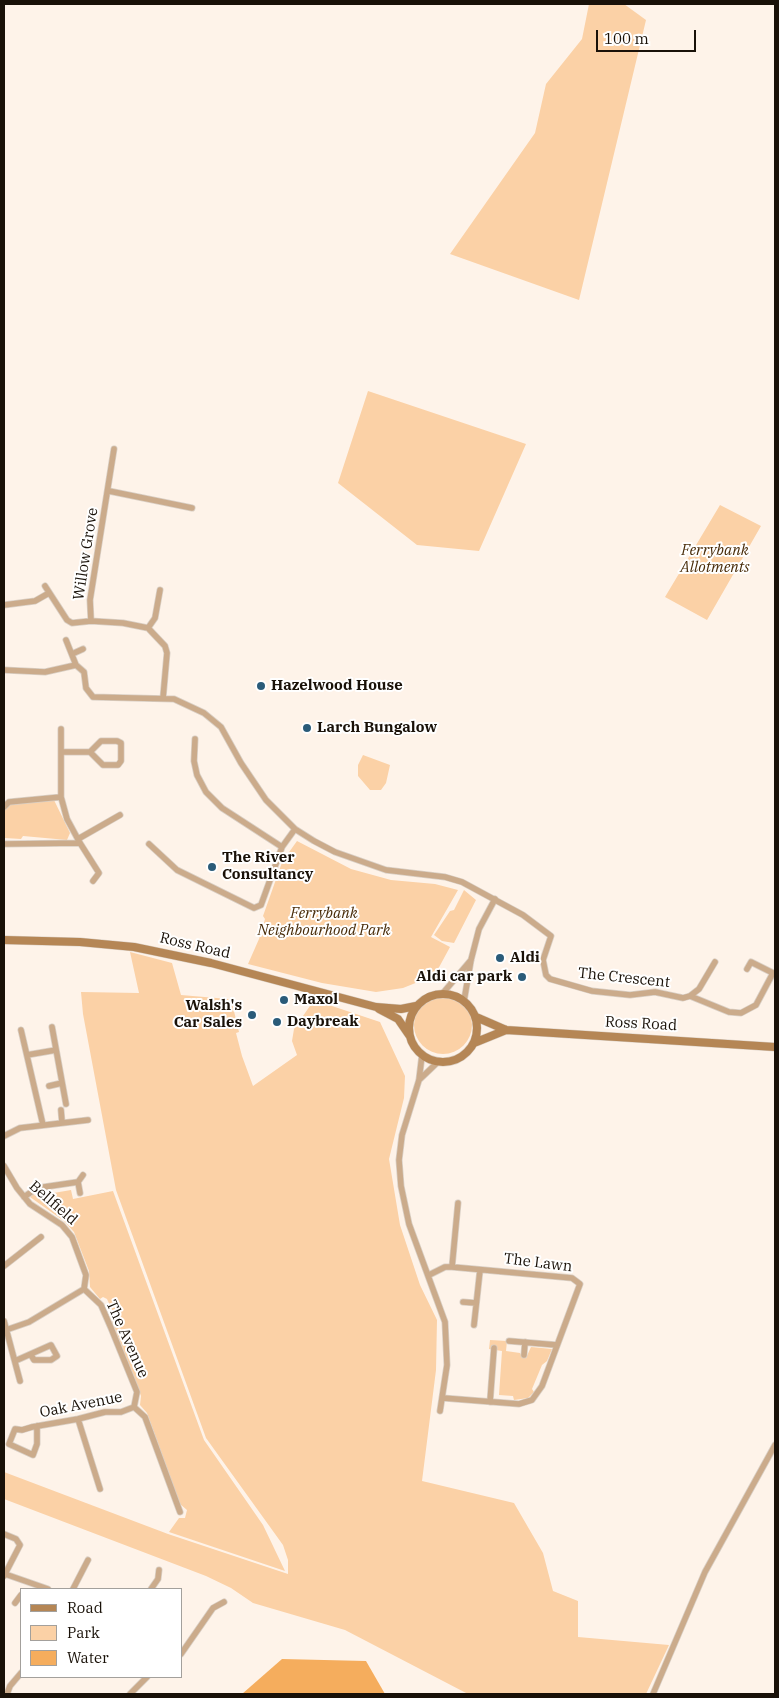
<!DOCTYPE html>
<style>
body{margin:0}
#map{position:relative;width:779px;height:1698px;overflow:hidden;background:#fef3e9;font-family:"IBM Plex Serif",serif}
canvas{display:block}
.frame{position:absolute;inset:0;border:5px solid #191108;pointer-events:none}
.legend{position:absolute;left:20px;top:1588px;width:162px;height:90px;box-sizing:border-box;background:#fff;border:1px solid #a3a09c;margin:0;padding:6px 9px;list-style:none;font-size:15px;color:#191108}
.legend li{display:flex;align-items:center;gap:10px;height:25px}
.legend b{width:25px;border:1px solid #a3a09c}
.scale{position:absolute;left:596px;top:30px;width:100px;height:22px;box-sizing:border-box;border:2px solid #191108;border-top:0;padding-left:6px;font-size:15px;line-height:18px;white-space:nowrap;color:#191108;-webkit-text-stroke:4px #fff;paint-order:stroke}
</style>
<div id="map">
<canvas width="779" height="1698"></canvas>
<div class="frame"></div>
<ul class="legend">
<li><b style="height:6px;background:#b58655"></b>Road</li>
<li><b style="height:14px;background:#fbd1a6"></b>Park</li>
<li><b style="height:14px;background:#f5ad5d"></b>Water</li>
</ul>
<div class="scale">100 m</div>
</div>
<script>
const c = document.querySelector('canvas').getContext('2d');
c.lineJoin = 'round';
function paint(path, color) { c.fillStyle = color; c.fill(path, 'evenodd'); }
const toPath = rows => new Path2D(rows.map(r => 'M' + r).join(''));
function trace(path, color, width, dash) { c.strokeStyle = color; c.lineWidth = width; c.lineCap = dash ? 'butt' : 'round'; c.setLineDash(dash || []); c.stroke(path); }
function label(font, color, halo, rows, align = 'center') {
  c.font = font + ' "IBM Plex Serif",serif'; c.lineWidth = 4; c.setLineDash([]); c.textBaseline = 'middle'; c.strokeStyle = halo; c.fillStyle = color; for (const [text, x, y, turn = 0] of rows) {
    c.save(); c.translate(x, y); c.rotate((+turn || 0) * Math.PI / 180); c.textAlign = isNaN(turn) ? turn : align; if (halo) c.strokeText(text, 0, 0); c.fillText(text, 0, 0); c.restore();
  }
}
paint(toPath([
 [589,4,624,4,646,20,579,300,450,254,535,133,546,84,582,39],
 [368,391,526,444,479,551,417,545,338,483],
 [720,505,761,526,707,620,665,597],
 [363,755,390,765,386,783,381,790,370,790,358,776,358,765],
 [54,800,70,833,67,840,23,836,21,839,5,838,4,812,8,805],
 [297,841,351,869,391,880,435,884,458,890,431,937,450,947,437,971,423,980,403,988,376,992,322,983,248,964,259,939,265,919,263,916,285,854,287,855],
 [464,890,476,900,454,943,442,941,434,935,450,911,454,910],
 [130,952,172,963,181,995,228,999,233,1007,239,1032,236,1033,242,1056,253,1086,297,1055,292,1041,294,1029,314,1000,380,1022,405,1076,404,1098,389,1159,400,1225,420,1285,437,1320,436,1370,422,1481,514,1503,543,1553,553,1591,578,1601,578,1637,669,1645,646,1694,468,1694,345,1630,253,1603,231,1588,206,1576,4,1499,4,1472,168,1534,288,1574,288,1560,283,1545,206,1438,116,1190,83,1014,81,992,139,993],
 '414 1025a29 29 0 1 1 58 0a29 29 0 1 1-58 0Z',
 [71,1190,73,1199,113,1191,204,1440,263,1525,285,1571,169,1532,179,1518,185,1518,187,1510,180,1504,147,1413,140,1405,141,1396,110,1316,114,1314,107,1299,103,1297,100,1299,90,1287,89,1271,74,1232,64,1221,30,1197,32,1194,36,1196],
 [490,1340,507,1341,506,1351,520,1353,523,1358,526,1358,531,1347,552,1349,547,1361,542,1365,532,1389,534,1392,528,1398,514,1400,513,1396,499,1395,502,1351,489,1349]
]), '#fbd1a6');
paint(toPath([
 [282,1659,366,1661,385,1694,242,1694]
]), '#f5ad5d');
const street = toPath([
 [109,491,192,508],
 [45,586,67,620,72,623,91,621,123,623,148,628,165,646,167,653,163,698],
 [4,605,35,601,49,593],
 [91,621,90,600,114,449],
 [148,628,155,618,160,590],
 [66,640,76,665,84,672,86,688,93,697,174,699,204,713,221,727,241,763,266,800,295,829,314,841,335,852,386,870,445,877,462,882,523,915,551,936,543,960,546,975,550,979,592,991,630,995,655,992,683,998,690,996,729,1012,741,1013,756,1005,773,973,751,962,747,969],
 [72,654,83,649],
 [4,670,45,672,76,665],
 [195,739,194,761,197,775,206,792,222,808,282,847],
 [62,752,90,752,101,741,117,741,121,743,121,761,118,765,103,765,90,752],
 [61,797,61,729],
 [4,807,9,802,61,797,67,819,80,843,4,844],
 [78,839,120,815],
 [80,843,99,873,93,881],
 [149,844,177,870,254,908,261,905,282,847,295,829],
 [443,993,471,960],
 [690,996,699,989,715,962],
 [464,1001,471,960,479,929,495,899],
 [52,1027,66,1104],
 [21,1030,43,1125],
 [27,1055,56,1050],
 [422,1055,419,1080,402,1135,399,1160,401,1186,409,1224,445,1322,447,1365,440,1411],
 [419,1080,439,1061],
 [49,1086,62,1083],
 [61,1110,62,1122],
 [4,1136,20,1128,88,1120],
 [4,1166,17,1188,30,1204,62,1225,72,1237,86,1275,84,1289],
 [78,1182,80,1193],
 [78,1182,83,1175],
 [24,1197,37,1188,78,1182],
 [4,1266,41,1237],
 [452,1267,458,1203],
 [429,1275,445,1267,452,1267,572,1278,580,1284,542,1386,532,1400,519,1404,443,1398],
 [84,1289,101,1305,111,1328,137,1392,134,1407,145,1417,180,1512],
 [463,1302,476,1303],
 [4,1321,20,1381],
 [474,1325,480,1270],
 [6,1330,29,1322,84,1289],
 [509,1341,557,1345],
 [524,1355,525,1342],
 [15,1361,51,1345,57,1356,51,1360,34,1360,31,1355],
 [490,1402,494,1348],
 [78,1419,100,1489],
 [37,1426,37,1444,33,1455,9,1444,15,1429,22,1430,32,1427,78,1419,105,1412,121,1412,134,1407],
 [4,1534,16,1539,20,1545,4,1576],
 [5,1574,48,1589],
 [73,1589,88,1560],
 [151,1589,158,1579,159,1570],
 [15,1603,21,1595],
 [181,1654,213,1608,224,1602],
 [7,1694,10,1686,21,1673],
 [130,1694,147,1677],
 [653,1694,705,1572,775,1445]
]);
const secondary = toPath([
 [4,940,80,942,134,947,211,963,376,1007,401,1009,416,1006],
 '409 1028a34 34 0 1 1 68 0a34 34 0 1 1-68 0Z',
 [379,1009,398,1019,409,1035],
 [476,1017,506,1030,775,1047],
 [474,1043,506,1030]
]);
trace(street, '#d9cfc5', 7);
trace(secondary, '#d9cfc5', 9);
trace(street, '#cbab8b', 5.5);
trace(secondary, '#b58655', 8);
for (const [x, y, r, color] of [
 [261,686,5,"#2a5b79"],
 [307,728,5,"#2a5b79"],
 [212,867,5,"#2a5b79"],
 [500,958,5,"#2a5b79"],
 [522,977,5,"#2a5b79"],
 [284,1000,5,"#2a5b79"],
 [252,1015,5,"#2a5b79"],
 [277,1022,5,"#2a5b79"]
]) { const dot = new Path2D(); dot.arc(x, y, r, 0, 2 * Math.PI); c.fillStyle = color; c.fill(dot); trace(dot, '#fff', 2); }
label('italic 15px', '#482b08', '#fff', [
 ["Ferrybank",715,551],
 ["Allotments",715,568],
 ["Ferrybank",324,914],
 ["Neighbourhood Park",324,931]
]);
label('15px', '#191108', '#fff', [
 ["Willow Grove",86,554,-81],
 ["Ross Road",195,946,13],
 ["The Crescent",624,978,6],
 ["Ross Road",641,1024,3],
 ["Bellfield",53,1203,41],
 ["The Lawn",538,1263,7],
 ["The Avenue",127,1339,66],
 ["Oak Avenue",81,1405,-11]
]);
label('bold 15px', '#191108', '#fff', [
 ["Hazelwood House",271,686],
 ["Larch Bungalow",317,728],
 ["The River",222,858],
 ["Consultancy",222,875],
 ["Aldi",510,958],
 ["Aldi car park",512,977,"right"],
 ["Maxol",294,1000],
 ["Walsh's",242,1006,"right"],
 ["Car Sales",242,1023,"right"],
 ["Daybreak",287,1022]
], 'left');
</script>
